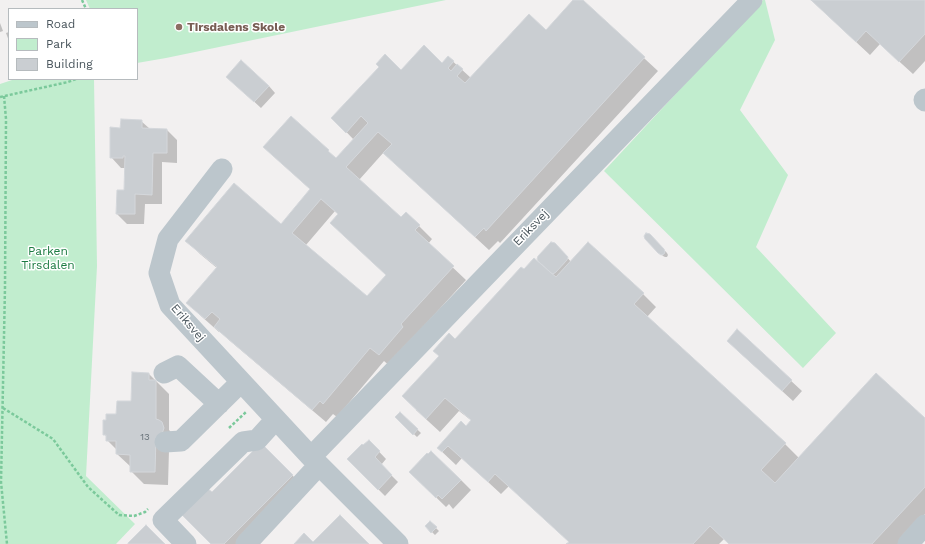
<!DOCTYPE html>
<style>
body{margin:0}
#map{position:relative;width:925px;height:544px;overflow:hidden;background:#f2f0f0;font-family:"Work Sans",sans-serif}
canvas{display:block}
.legend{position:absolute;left:8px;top:8px;width:130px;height:72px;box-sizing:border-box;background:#fff;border:1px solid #b6bbbe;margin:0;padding:5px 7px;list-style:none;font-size:12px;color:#49555c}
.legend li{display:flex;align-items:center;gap:8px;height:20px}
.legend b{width:20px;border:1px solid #b6bbbe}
</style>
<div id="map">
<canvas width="925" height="544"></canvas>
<ul class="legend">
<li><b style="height:5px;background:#bcc6cc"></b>Road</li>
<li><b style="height:11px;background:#c1edce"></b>Park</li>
<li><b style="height:11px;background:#caced2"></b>Building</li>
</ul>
</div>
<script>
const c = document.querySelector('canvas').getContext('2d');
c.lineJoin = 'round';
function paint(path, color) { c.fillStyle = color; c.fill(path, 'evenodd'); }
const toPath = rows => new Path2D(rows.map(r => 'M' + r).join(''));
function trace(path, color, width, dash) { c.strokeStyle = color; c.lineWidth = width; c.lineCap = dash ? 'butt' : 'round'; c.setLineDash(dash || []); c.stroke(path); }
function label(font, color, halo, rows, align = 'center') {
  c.font = font + ' "Work Sans",sans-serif'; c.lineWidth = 3; c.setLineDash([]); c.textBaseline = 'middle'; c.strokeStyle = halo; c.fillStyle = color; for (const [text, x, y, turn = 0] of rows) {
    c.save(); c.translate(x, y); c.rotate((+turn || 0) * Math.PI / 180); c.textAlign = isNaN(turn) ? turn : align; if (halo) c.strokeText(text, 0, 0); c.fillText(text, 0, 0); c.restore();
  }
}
paint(toPath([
 [86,0,446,0,166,58,137,63,137,9,90,9],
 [763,0,765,0,775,40,740,110,788,175,756,247,836,333,803,368,604,171],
 [15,79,94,79,97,266,86,476,135,524,116,544,0,544,0,84]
]), '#c1edce');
paint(toPath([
 [574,0,581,0,658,71,500,243,498,241,489,250,398,166,384,152,359,180,401,219,419,226,432,239,428,244,466,280,413,338,392,368,384,361,337,417,333,414,326,422,229,340,220,331,219,332,201,316,188,303,217,268,200,254,187,240,281,225,311,190,278,160,264,147,336,159,354,140,333,118,401,71,442,64,448,57,471,78,546,31],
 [335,211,339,215,387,275,367,297,306,245],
 [811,0,925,0,925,61,913,74,880,44,870,55],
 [0,23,3,31,0,32],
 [9,32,9,41,6,33],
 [234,83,269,86,275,93,261,108],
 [141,121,150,129,167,130,177,140,177,163,162,162,162,204,145,204,144,224,127,224,117,214,125,191,125,168,121,168,111,157,121,129],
 [650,235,667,253,668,255,667,257,665,257,663,256,646,238],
 [562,251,571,262,643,294,656,307,647,317,785,444,799,458,925,420,925,514,898,544,729,544,724,539,719,544,568,544,570,542,509,486,501,494,462,458,456,465,438,448,466,427,472,421,459,411,440,432,416,410,455,340,524,271,545,269],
 [737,331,802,391,793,401,738,351],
 [149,374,169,394,169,430,175,436,169,450,168,485,144,484,131,471,131,467,117,454,117,450,107,440,107,437,104,434,107,421,117,415,132,402],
 [400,413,421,433,417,437,396,417],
 [369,441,386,459,381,465,398,482,385,496,348,459],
 [261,444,306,489,250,544,212,544,212,494],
 [410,472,461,480,471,490,453,509,449,504,446,507],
 [430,522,439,531,435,535,426,526]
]), '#0003');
const building = toPath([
 [573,0,583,0,645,57,486,231,484,228,475,237,383,153,392,144,378,132,346,167,401,217,406,212,420,225,415,230,454,266,401,324,403,327,379,355,370,348,323,404,320,401,312,410,214,327,220,319,212,312,205,319,186,303,217,267,185,241,234,183,281,224,310,189,263,147,291,116,329,150,328,151,336,158,368,123,361,116,346,133,331,118,379,67,376,64,385,54,401,70,424,45,442,63,448,56,454,61,448,68,451,71,457,64,463,69,457,76,465,83,529,14,546,30,573,0],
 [321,199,338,214,330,223,386,275,367,296,292,233,321,199],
 [811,0,925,0,925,34,899,62,866,31,856,42,811,0],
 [241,60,269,86,254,102,226,77,241,60],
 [121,119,142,120,142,128,167,129,167,153,153,153,152,195,135,194,135,214,116,214,117,190,124,190,125,156,123,156,123,158,110,158,110,127,120,128,121,119],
 [646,233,650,234,664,249,665,252,664,254,661,255,658,253,645,239,644,236,646,233],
 [551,242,555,243,568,257,567,260,556,272,553,274,551,273,538,261,537,259,538,256,551,242],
 [588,242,644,293,634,304,786,443,761,470,775,483,876,373,925,418,925,487,872,544,729,544,710,526,693,544,566,544,569,542,495,474,488,482,448,446,442,452,437,448,461,421,466,426,471,420,445,398,426,419,402,396,439,356,433,351,449,333,455,339,521,267,524,269,534,258,556,277,588,242],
 [737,329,792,380,782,391,727,341,737,329],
 [132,372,149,373,149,380,156,380,156,419,159,420,162,422,164,428,162,434,156,437,155,472,130,472,130,455,116,454,116,441,106,441,106,435,103,435,103,420,106,420,106,414,116,414,117,401,131,401,132,372],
 [400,412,418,429,413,435,395,417,400,412],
 [369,440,380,451,375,457,392,475,378,490,347,459,362,444,363,445,369,440],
 [261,443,293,475,224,544,211,544,181,514,207,488,212,492,261,443],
 [431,451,461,480,442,499,438,495,436,498,409,472,427,453,428,454,431,451],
 [340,515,369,544,294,544,304,533,313,542,340,515],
 [430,521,437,527,431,533,425,526,430,521],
 [146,525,165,544,128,544,128,543,146,525]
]);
paint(building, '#caced2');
trace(building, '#d4d7db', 1);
trace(toPath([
 [82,0,86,9],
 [4,96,6,119,5,287,1,482,7,544],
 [0,97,68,82,76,79],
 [3,408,53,439,88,487,119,515,134,516,145,512,148,509],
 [229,428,246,412]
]), '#7bc99b', 2.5, [3, 2]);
trace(toPath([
 [925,99,924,100,925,101],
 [222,169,168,239,159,273,170,305,311,457,398,544],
 [164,373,178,366,219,404],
 [165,442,181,441,241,382],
 [311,457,752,0],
 [186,544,163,520,243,442,257,440,276,419],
 [246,544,319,465],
 [908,544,925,525]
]), '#bcc6cc', 21);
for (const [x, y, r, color] of [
 [179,27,4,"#8d6e63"]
]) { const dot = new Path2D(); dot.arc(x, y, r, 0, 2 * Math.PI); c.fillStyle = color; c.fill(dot); trace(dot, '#fff', 1.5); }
label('10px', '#69737a', null, [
 ["13",145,437]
]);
label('bold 12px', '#785e54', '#fff', [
 ["Tirsdalens Skole",187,27]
], 'left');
label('12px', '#49555c', '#fff', [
 ["Eriksvej",531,228,-46],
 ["Eriksvej",188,323,49]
]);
label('12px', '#1c7b42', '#fff', [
 ["Parken",48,251],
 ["Tirsdalen",48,265]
]);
</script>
